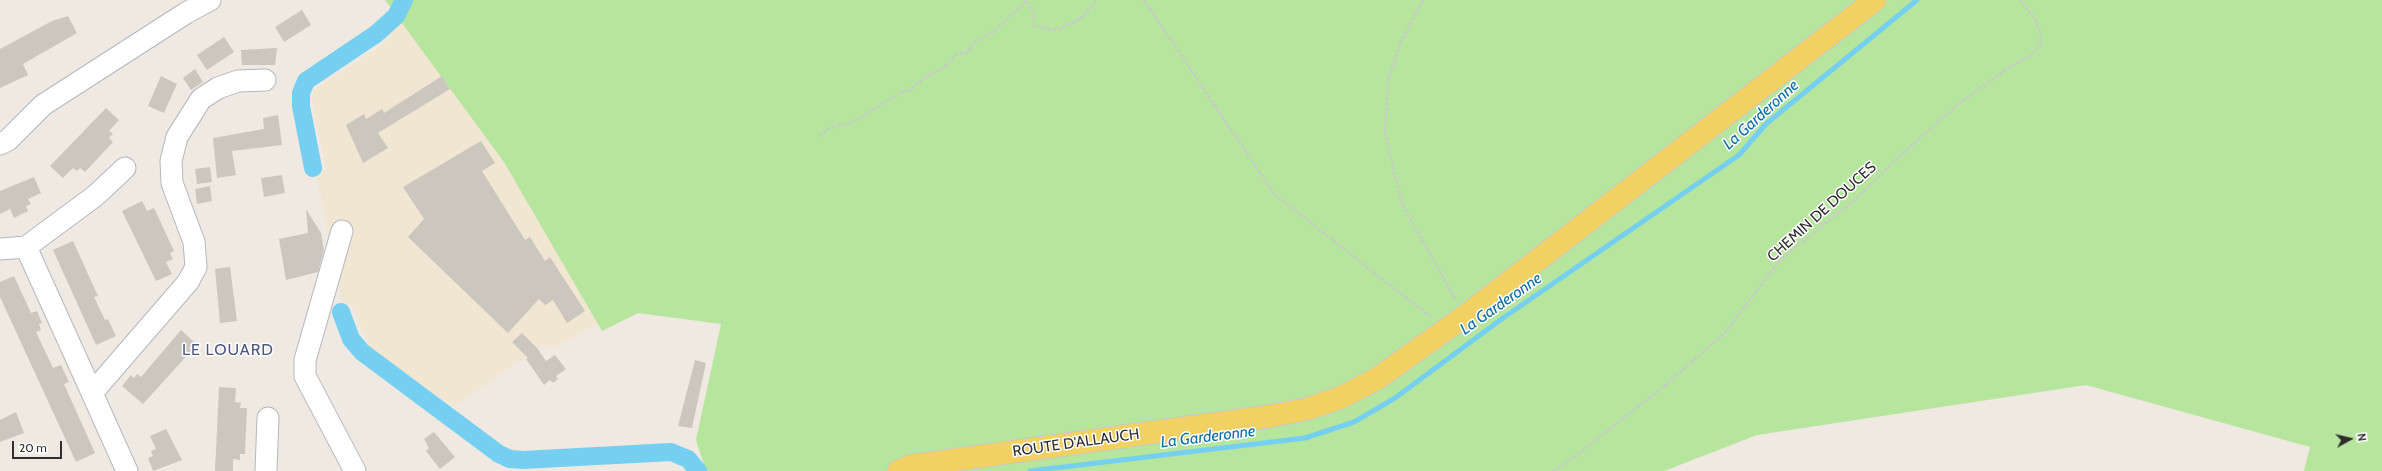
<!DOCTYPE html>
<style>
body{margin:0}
#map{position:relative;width:2382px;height:471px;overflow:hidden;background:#efe9e1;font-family:Cabin,sans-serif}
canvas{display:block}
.north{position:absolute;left:2330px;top:419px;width:40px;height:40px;-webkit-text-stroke:3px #fff;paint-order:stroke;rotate:82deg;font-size:11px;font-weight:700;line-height:16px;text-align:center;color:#2e2e2e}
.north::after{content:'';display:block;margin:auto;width:14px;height:18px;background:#2e2e2e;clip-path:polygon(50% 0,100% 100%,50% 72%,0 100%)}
.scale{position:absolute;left:12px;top:441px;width:50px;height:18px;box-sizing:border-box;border:2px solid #2e2e2e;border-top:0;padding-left:5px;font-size:12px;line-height:14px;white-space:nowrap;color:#2e2e2e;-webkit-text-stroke:3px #fff;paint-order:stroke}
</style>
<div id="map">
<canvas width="2382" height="471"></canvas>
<div class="north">N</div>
<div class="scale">20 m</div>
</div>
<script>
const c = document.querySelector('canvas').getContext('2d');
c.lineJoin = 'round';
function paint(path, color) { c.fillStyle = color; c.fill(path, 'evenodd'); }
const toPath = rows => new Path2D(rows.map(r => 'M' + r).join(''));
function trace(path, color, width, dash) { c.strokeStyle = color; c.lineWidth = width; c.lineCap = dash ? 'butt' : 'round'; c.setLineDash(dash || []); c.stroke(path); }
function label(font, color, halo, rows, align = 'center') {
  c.font = font + ' Cabin,sans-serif'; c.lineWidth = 3; c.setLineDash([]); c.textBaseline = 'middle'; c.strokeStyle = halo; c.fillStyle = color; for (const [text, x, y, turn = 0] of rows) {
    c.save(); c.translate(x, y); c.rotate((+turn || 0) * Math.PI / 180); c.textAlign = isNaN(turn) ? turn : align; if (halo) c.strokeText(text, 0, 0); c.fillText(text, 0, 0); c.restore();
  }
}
paint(toPath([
 [418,0,621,310,554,348,541,345,454,407,366,349,369,337,363,330,351,304,343,305,316,172,326,170,311,95,318,87,381,46]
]), '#f0e6d1');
paint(toPath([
 [385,0,2382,0,2382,471,2304,471,2310,447,2086,385,1757,435,1664,471,706,471,696,440,721,324,638,313,602,331,504,162]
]), '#b6e59e');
trace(toPath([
 [1030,471,1305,438,1354,422,1395,398,1503,318,1739,155,1766,124,1917,0]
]), '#75cff0', 5);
trace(toPath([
 [313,168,301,106,301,93,306,81,376,34,396,16,404,0],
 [341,312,351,339,362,352,499,454,510,459,523,460,671,452,688,459,698,471]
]), '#75cff0', 18);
paint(toPath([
 [302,10,311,25,284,42,275,27],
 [68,16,77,33,23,64,28,75,0,88,0,49,52,21],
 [224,37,234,52,207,70,197,55],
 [277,48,275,65,242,65,241,50],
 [195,69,203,82,191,90,183,78],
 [161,76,177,84,164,113,148,106],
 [442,76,450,89,378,133,388,148,363,163,346,125,364,114,366,119,382,109,384,113],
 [106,108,119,120,109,131,113,134,109,138,113,142,85,172,80,168,77,171,73,168,63,178,50,166],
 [278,115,282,145,232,151,236,175,217,178,213,138,264,129,263,118],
 [481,141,495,163,482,171,525,240,530,237,545,261,550,257,585,311,567,323,553,300,545,305,539,299,508,333,408,237,424,219,403,187],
 [210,167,212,182,197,184,195,169],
 [282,175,285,193,264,197,261,178],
 [34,177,41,193,28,199,31,204,26,206,28,211,14,218,10,209,0,214,0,191],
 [210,186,212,201,197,204,195,189],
 [142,201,147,211,154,208,174,251,170,253,173,259,166,262,172,274,156,281,122,211],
 [306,209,321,233,324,250,318,272,286,280,279,239,308,233],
 [73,241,98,296,94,297,105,320,108,319,116,336,96,345,53,250],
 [230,267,237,321,220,323,215,269],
 [14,276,31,313,37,311,42,323,39,324,41,330,36,332,53,368,61,365,69,382,64,384,95,453,76,462,0,297,0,282],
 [181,330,194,342,189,348,192,350,143,404,122,386,131,375,134,378,137,374,141,377],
 [522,333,537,348,546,361,555,355,566,369,556,376,558,379,553,383,550,380,544,385,526,359,528,358,512,342],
 [695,360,706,363,692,428,678,426],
 [219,387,236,388,235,402,241,403,240,408,247,408,245,454,240,454,240,460,233,459,233,471,215,471],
 [16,412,24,433,0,442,0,420],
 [166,429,182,460,153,471,148,458,153,456,151,451,156,449,150,436],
 [434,432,455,457,440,469,426,451,429,448,424,439]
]), '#cbc7bf');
const minor = toPath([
 [0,144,8,140,43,105,186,13,210,0],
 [342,231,305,360,305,376,355,471],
 [0,249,26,247],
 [92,393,26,247,95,196,125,168],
 [127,471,92,393,188,282,196,267,194,242,172,183,171,161,177,137,201,99,218,88,238,81,265,80],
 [266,471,268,418]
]);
const major = toPath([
 [899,471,911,466,1271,416,1307,409,1342,397,1378,378,1465,316,1875,0]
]);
trace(minor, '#b4b7c1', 23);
trace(major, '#c9c9c9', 24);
trace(toPath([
 [1144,0,1274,194,1431,317],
 [1423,0,1400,44,1388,79,1385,133,1402,204,1456,300],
 [820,136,829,128,851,123,902,92,910,90,925,77,943,68,957,54,968,53,972,44,993,32,1027,1,1034,12,1034,26,1058,30,1080,19,1097,0],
 [1553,471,1573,458,1658,391,1724,334,1780,260,1850,204,1903,153,1957,105,2008,68,2032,55,2041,43,2040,31,2035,19,2020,0]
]), '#c9c9c9', 2.5, [3, 2]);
trace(minor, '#fff', 21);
trace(major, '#f2d163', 22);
label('15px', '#2e2e2e', '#fff', [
 ["CHEMIN DE DOUCES",1822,212,-42],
 ["ROUTE D'ALLAUCH",1076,443,-8]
]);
label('italic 16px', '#0d6fa3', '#fff', [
 ["La Garderonne",1761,115,-42],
 ["La Garderonne",1501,304,-35],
 ["La Garderonne",1208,437,-7]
]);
c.letterSpacing = '1px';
label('16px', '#4d5680', '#fff', [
 ["LE LOUARD",228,350]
]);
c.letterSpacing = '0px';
</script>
